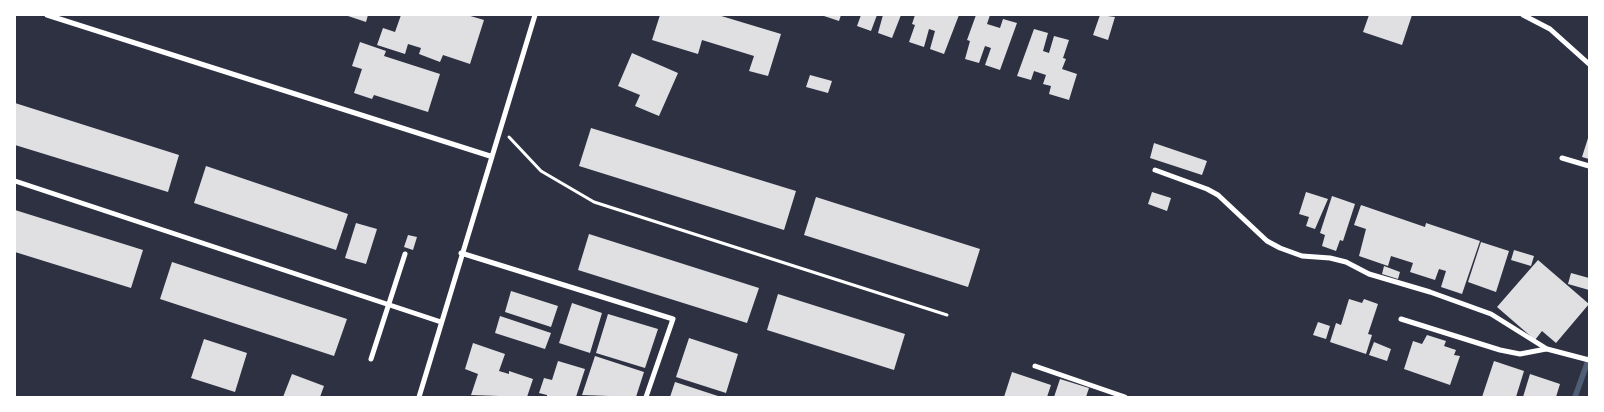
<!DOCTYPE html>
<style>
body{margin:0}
#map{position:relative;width:1604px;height:412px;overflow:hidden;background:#2d3142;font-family:Ubuntu,sans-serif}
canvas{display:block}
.frame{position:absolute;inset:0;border:16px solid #fff;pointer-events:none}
</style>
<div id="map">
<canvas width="1604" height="412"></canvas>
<div class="frame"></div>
</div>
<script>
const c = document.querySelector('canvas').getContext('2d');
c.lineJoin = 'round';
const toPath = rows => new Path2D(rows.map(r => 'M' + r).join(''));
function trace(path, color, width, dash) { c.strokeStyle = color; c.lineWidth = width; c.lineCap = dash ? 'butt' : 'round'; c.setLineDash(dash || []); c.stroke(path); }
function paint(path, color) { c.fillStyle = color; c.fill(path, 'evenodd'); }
trace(toPath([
 [1575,397,1589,358]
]), '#4f5d75', 5.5);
paint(toPath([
 [345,15,368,15,366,22],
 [401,15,467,15,484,20,470,64,443,55,440,62,419,54,421,48,408,44,405,54,377,45,383,28,395,32],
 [660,15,718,15,781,34,768,76,749,71,754,56,702,40,698,54,652,40],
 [821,15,841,15,839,21],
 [861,15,877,15,871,31,857,26],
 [883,15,901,15,892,38,878,33],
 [915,15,959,15,944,54,930,49,935,31,929,29,924,47,909,42,915,25,912,24],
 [976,15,990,15,987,24,1000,28,1003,19,1017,23,1000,70,985,65,991,48,985,46,979,63,965,59,970,41,967,40],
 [1100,15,1115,17,1108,40,1093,35],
 [1369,15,1412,15,1402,45,1363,32],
 [1034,29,1048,33,1043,51,1049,53,1054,36,1069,40,1063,58,1066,59,1062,69,1077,74,1069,100,1049,94,1051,86,1043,84,1046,75,1034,71,1031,80,1017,76],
 [360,42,386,51,384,56,440,74,428,112,374,95,372,99,354,93,362,69,352,66],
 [632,53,678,73,659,116,635,106,640,95,618,86],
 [810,75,832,81,828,93,806,87],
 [15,103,179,155,168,192,15,145],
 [591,128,796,191,784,230,579,166],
 [1589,135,1589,159,1582,157],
 [1154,143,1207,161,1202,175,1150,158],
 [206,166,348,214,336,250,194,203],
 [1152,192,1171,198,1167,211,1148,204],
 [1306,192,1328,199,1315,229,1306,226,1309,217,1299,214],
 [1332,196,1355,204,1343,241,1340,240,1336,251,1322,246,1325,235,1320,233],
 [816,197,980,249,968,287,804,235],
 [1361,205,1425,227,1426,223,1480,241,1462,294,1441,287,1446,271,1439,269,1435,280,1410,272,1413,263,1391,256,1388,266,1359,256,1366,229,1354,225],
 [15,210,143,250,131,288,15,252],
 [356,223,377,229,366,264,345,258],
 [589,234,759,288,747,323,578,270],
 [408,235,417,237,413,250,404,247],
 [1481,242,1509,251,1496,292,1468,282],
 [1514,250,1534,256,1531,266,1511,260],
 [1538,260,1589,304,1556,343,1542,331,1535,340,1497,307],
 [172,262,347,319,334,356,160,299],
 [1384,266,1400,272,1398,279,1382,274],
 [1571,273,1589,278,1589,290,1568,284],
 [511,291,558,306,551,327,505,312],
 [778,294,905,334,894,370,767,330],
 [1349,299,1362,303,1364,299,1378,304,1368,334,1372,335,1366,354,1330,342,1336,323,1341,325],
 [572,303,602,313,590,353,559,343],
 [608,314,658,329,645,368,596,353],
 [500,316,551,333,545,349,495,333],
 [1318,322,1330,326,1326,339,1313,335],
 [1427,335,1446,341,1444,346,1456,350,1454,355,1460,356,1450,385,1404,369,1413,341,1422,344],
 [689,338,738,354,726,393,676,377],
 [204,339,247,353,235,392,191,378],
 [1374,342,1391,349,1387,361,1369,355],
 [473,343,505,354,499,371,509,374,509,371,533,379,527,397,471,395,478,374,465,369],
 [595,356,644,372,636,397,582,395],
 [558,361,585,369,576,397,547,397,547,395,539,393,544,378,552,380],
 [1494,361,1524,371,1516,397,1482,397],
 [1012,372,1051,385,1047,397,1004,397],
 [292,374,324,386,320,397,283,397],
 [1530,374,1560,384,1556,397,1523,397],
 [1060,379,1089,388,1086,397,1054,397],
 [675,382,721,397,670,397]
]), '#e0e0e3');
trace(toPath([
 [509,137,541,171,594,202,947,315]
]), '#fff', 3);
trace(toPath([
 [47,15,490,156],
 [1523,15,1550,29,1589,64],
 [1562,158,1589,166],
 [1155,170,1207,189,1218,195,1267,241,1280,248,1302,256,1330,258,1346,262,1369,274,1430,292,1491,314,1547,349,1589,360],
 [15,181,441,322],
 [461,253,673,319,646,397],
 [1401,319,1500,350,1520,354,1546,349],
 [371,359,405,254],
 [1035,366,1125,397],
 [419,397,535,15]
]), '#fff', 5);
</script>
